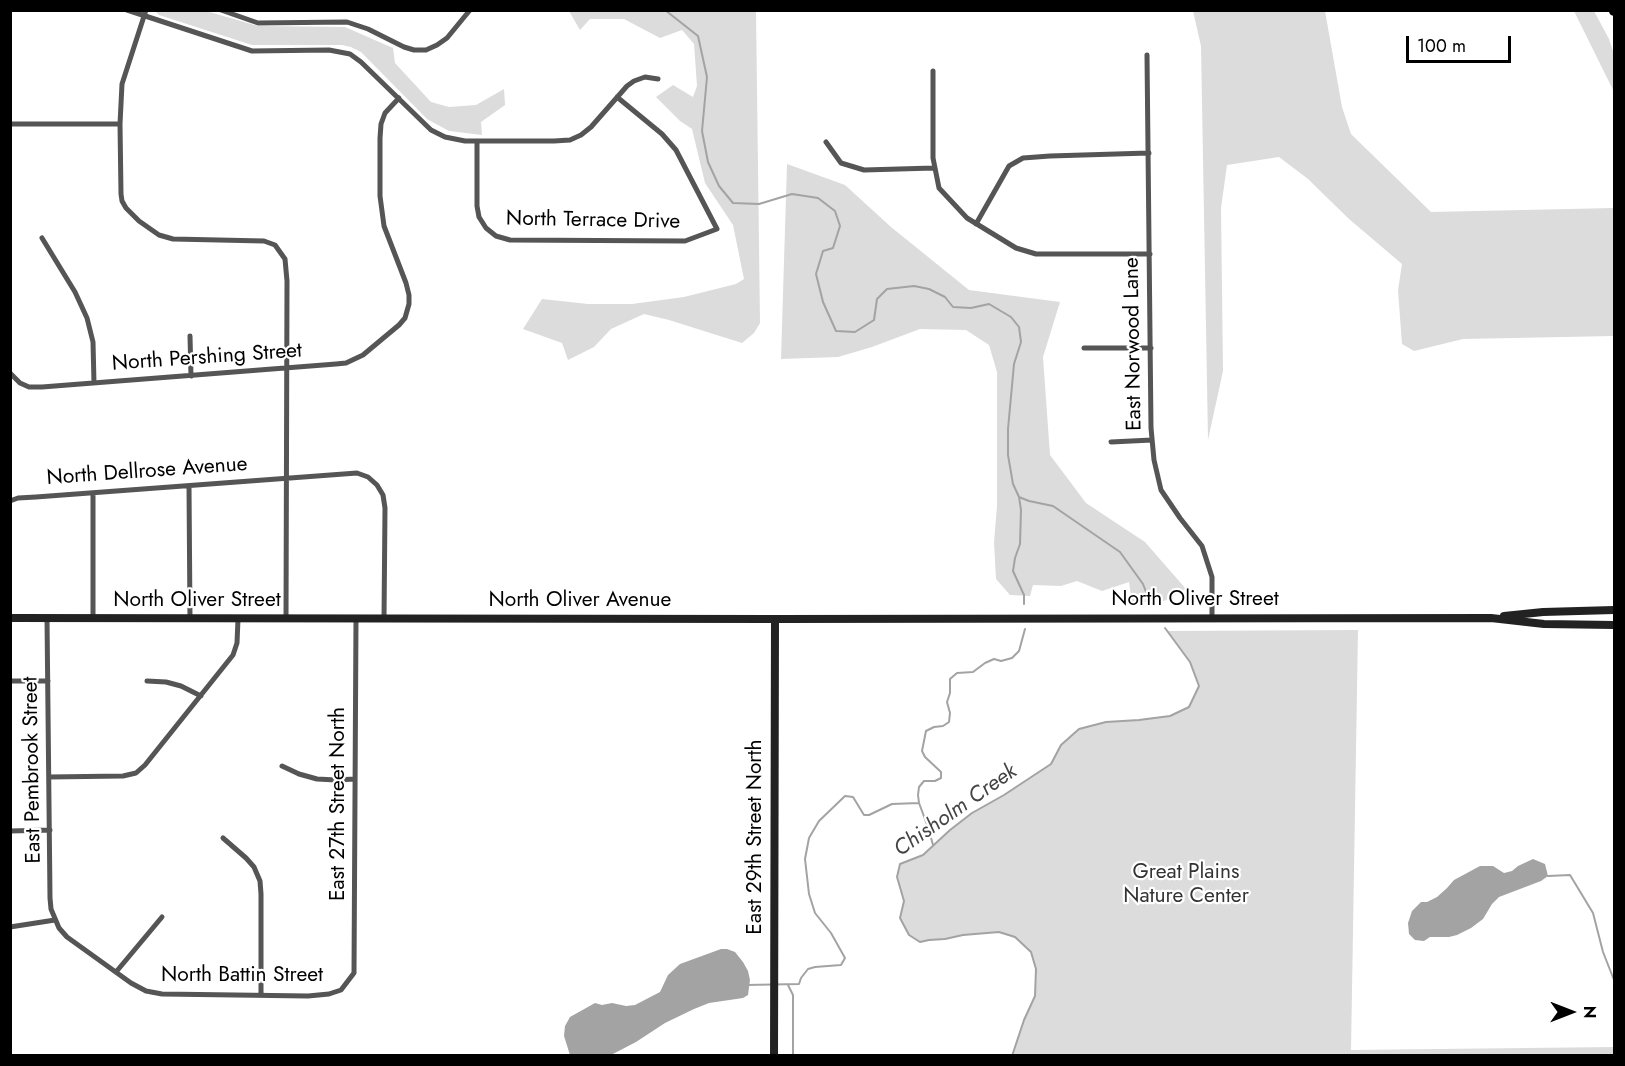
<!DOCTYPE html>
<style>
body{margin:0}
#map{position:relative;width:1625px;height:1066px;overflow:hidden;background:#fff;font-family:Jost,sans-serif}
canvas{display:block}
.frame{position:absolute;inset:0;border:12px solid #000;pointer-events:none}
.north{position:absolute;left:1541px;top:982px;width:60px;height:60px;-webkit-text-stroke:4px #fff;paint-order:stroke;rotate:90deg;font-size:16px;font-weight:700;line-height:24px;text-align:center;color:#000}
.north::after{content:'';display:block;margin:auto;width:21px;height:27px;background:#000;clip-path:polygon(50% 0,100% 100%,50% 72%,0 100%)}
.scale{position:absolute;left:1406px;top:36px;width:105px;height:27px;box-sizing:border-box;border:3px solid #000;border-top:0;padding-left:8px;font-size:18px;line-height:21px;white-space:nowrap;color:#000;-webkit-text-stroke:4px #fff;paint-order:stroke}
</style>
<div id="map">
<canvas width="1625" height="1066"></canvas>
<div class="frame"></div>
<div class="north">N</div>
<div class="scale">100 m</div>
</div>
<script>
const c = document.querySelector('canvas').getContext('2d');
c.lineJoin = 'round';
function paint(path, color) { c.fillStyle = color; c.fill(path, 'evenodd'); }
const toPath = rows => new Path2D(rows.map(r => 'M' + r).join(''));
function trace(path, color, width, dash) { c.strokeStyle = color; c.lineWidth = width; c.lineCap = dash ? 'butt' : 'round'; c.setLineDash(dash || []); c.stroke(path); }
function label(font, color, halo, rows, align = 'center') {
  c.font = font + ' Jost,sans-serif'; c.lineWidth = 4.5; c.setLineDash([]); c.textBaseline = 'middle'; c.strokeStyle = halo; c.fillStyle = color; for (const [text, x, y, turn = 0] of rows) {
    c.save(); c.translate(x, y); c.rotate((+turn || 0) * Math.PI / 180); c.textAlign = isNaN(turn) ? turn : align; if (halo) c.strokeText(text, 0, 0); c.fillText(text, 0, 0); c.restore();
  }
}
paint(toPath([
 [155,11,206,11,258,26,345,27,393,48,395,63,431,102,449,107,476,105,504,89,505,105,481,122,482,135,449,131,427,119,361,52,351,47,342,45,252,45,159,15],
 [569,11,756,11,760,323,754,333,742,343,669,320,644,314,611,329,594,347,568,360,562,343,523,329,542,299,588,304,632,304,684,297,736,284,744,279,733,225,705,183,692,129,680,121,656,97,673,85,693,97,697,86,694,44,682,30,660,38,624,19,590,19,580,30],
 [1193,11,1325,11,1342,107,1351,134,1431,212,1614,208,1614,336,1463,339,1414,351,1402,344,1398,290,1402,264,1349,219,1308,179,1279,157,1227,165,1221,208,1223,371,1208,440,1201,46],
 [1574,11,1594,11,1609,39,1614,54,1614,92],
 [787,164,845,185,891,227,969,290,1060,302,1043,357,1050,455,1086,503,1145,542,1186,589,1164,601,1132,603,1129,582,1102,591,1077,581,1061,586,1033,585,1030,596,1010,595,996,579,994,542,997,506,997,372,989,345,966,330,920,329,872,347,838,357,781,359],
 [1358,630,1351,1050,1614,1047,1614,1055,1012,1055,1024,1020,1035,996,1036,969,1031,952,1015,937,999,932,963,935,945,939,929,940,920,942,909,935,900,918,904,901,897,877,900,864,923,855,950,830,972,813,1004,795,1051,764,1061,745,1079,729,1106,722,1139,720,1170,716,1189,707,1199,686,1190,662,1167,631]
]), '#dcdcdc');
paint(toPath([
 [1533,859,1545,864,1548,876,1541,881,1499,897,1492,904,1483,919,1471,928,1457,935,1449,937,1430,937,1424,941,1415,940,1409,934,1408,923,1412,911,1421,902,1427,902,1437,897,1447,888,1454,880,1480,866,1493,866,1504,873,1512,871,1518,866],
 [721,949,727,949,735,952,743,962,748,971,750,980,748,995,743,998,709,1003,694,1009,665,1023,636,1042,611,1055,570,1055,564,1036,565,1026,570,1017,595,1003,602,1005,612,1003,626,1006,635,1005,660,992,668,975,680,964]
]), '#a3a3a3');
trace(toPath([
 [665,10,698,36,707,77,702,131,708,162,719,186,733,203,759,204,792,194,818,198,835,211,840,226,833,248,823,251,816,274,823,302,836,331,855,332,874,320,877,299,887,289,914,286,929,289,945,297,953,307,971,308,989,304,1011,317,1019,327,1021,342,1014,364,1008,429,1008,455,1013,484,1019,497,1029,501,1053,506,1120,552,1143,584,1151,605],
 [1019,497,1021,510,1020,544,1015,558,1013,571,1024,595,1024,604],
 [933,845,928,827,919,803,918,795,919,787,924,781,935,781,941,778,941,772,925,757,922,751,926,731,934,727,943,726,949,722,950,713,947,702,950,693,950,679,957,673,973,672,985,663,994,659,1001,661,1012,658,1019,651,1025,629],
 [1548,876,1570,875,1593,913,1603,952,1614,980],
 [746,985,799,984,801,978,808,969,815,967,841,965,845,958,831,933,815,913,809,894,805,859,809,838,819,821,845,796,853,797,864,815,869,815,892,804,919,803],
 [788,985,793,995,793,1056],
 [1012,1056,1024,1020,1035,996,1036,969,1031,952,1015,937,999,932,963,935,945,939,929,940,920,942,909,935,900,918,904,901,897,877,900,864,923,855,950,830,972,813,1004,795,1051,764,1061,745,1079,729,1106,722,1139,720,1170,716,1189,707,1199,686,1190,662,1165,628]
]), '#a3a3a3', 2);
trace(toPath([
 [127,10,252,51,329,50,350,54,361,62,431,130,445,137,465,141,554,141,570,140,581,135,591,127,627,86,634,81,645,77,658,79],
 [146,10,122,84,120,124,121,194,122,201,126,208,139,221,159,235,173,239,264,241,275,245,285,259,287,281,286,619],
 [221,10,258,23,347,22,368,29,404,47,414,50,426,50,437,45,447,38,470,10],
 [1147,55,1151,428,1154,460,1161,490,1180,518,1202,546,1212,577,1212,617],
 [933,71,933,158,939,188,967,218,1016,248,1036,254,1150,254],
 [10,124,120,124],
 [477,141,477,206,479,217,486,228,496,236,510,240,685,241,717,229,676,150,662,134,617,97],
 [826,142,841,163,864,170,934,168],
 [976,224,1009,166,1023,158,1050,156,1149,153],
 [42,238,75,292,87,318,93,342,94,383],
 [190,336,191,376],
 [1084,348,1151,348],
 [10,373,20,383,29,387,42,387,336,364,346,363,363,355,399,325,405,318,409,304,409,295,406,283,384,226,380,196,380,138,381,124,385,113,399,98],
 [1111,442,1152,440],
 [189,486,190,619],
 [93,493,93,619],
 [10,501,18,498,36,497,357,473,368,477,377,485,383,495,385,508,384,619],
 [47,618,50,898,51,909,59,928,67,937,131,983,146,991,162,994,308,996,329,994,341,990,354,973,356,619],
 [10,681,48,681],
 [147,681,166,682,181,686,201,696],
 [282,766,299,774,317,779,336,780,355,779],
 [49,777,123,776,136,773,145,765,233,655,237,643,238,619],
 [10,831,50,830],
 [223,838,246,858,254,867,260,881,261,894,261,995],
 [10,927,55,920],
 [116,972,162,917]
]), '#555', 5);
trace(toPath([
 [1504,616,1543,612,1614,610],
 [10,618,775,619,1491,618,1544,624,1614,625],
 [774,1056,775,619]
]), '#222', 8);
trace(toPath([
 [1614,10,1614,11]
]), '#000', 10);
label('21px', '#000', '#fff', [
 ["North Terrace Drive",593,221,1],
 ["East Norwood Lane",1134,344,-91],
 ["North Pershing Street",207,358,-4],
 ["North Dellrose Avenue",147,472,-4],
 ["North Oliver Street",1195,600],
 ["North Oliver Street",197,601],
 ["North Oliver Avenue",580,601],
 ["East Pembrook Street",33,770,-91],
 ["East 27th Street North",339,804,-90],
 ["East 29th Street North",756,837,-90],
 ["North Battin Street",242,976]
]);
label('21px', '#333', '#fff', [
 ["Great Plains",1186,873],
 ["Nature Center",1186,897]
]);
label('italic 22px', '#444', '#fff', [
 ["Chisholm Creek",956,811,-35]
]);
</script>
